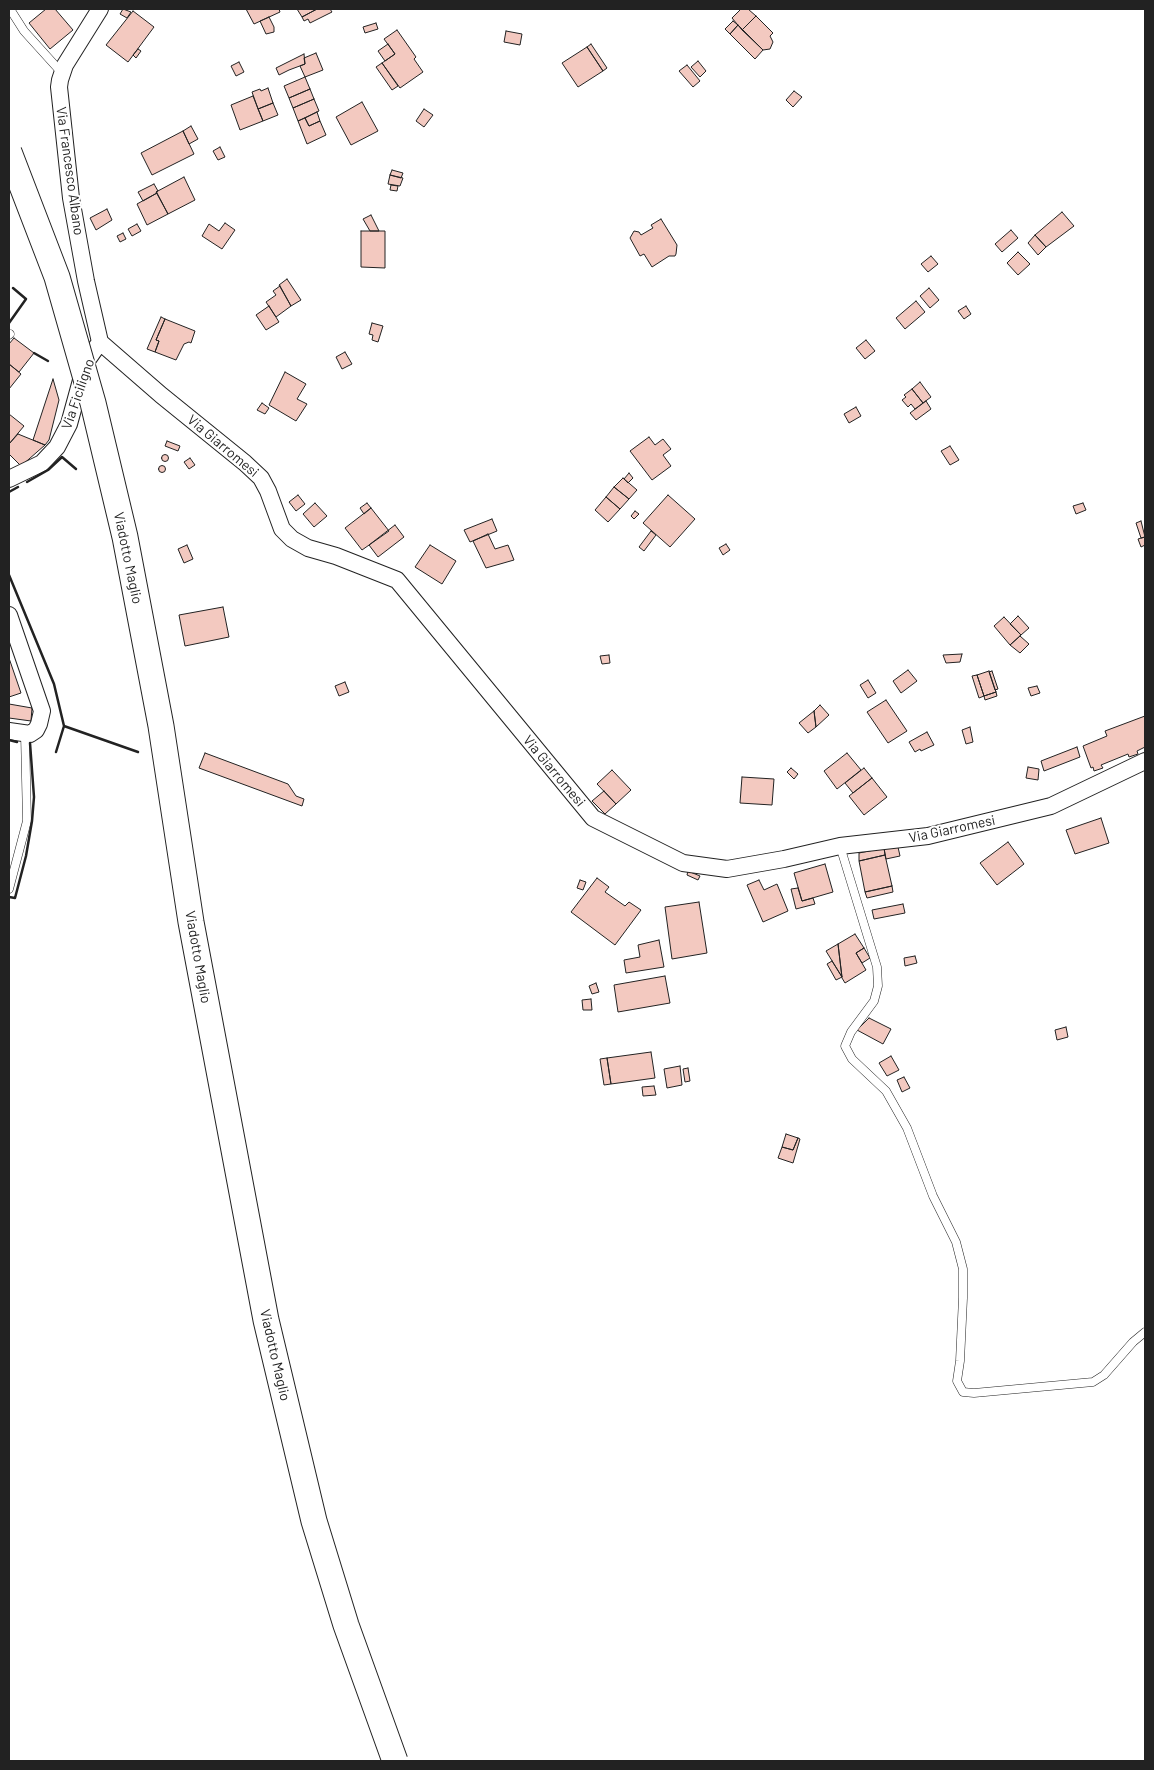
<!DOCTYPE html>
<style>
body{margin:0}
#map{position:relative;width:1154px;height:1770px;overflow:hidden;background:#fff;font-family:Barlow,sans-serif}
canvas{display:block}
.frame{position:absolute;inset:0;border:10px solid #222;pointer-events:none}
</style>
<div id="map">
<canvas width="1154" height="1770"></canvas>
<div class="frame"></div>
</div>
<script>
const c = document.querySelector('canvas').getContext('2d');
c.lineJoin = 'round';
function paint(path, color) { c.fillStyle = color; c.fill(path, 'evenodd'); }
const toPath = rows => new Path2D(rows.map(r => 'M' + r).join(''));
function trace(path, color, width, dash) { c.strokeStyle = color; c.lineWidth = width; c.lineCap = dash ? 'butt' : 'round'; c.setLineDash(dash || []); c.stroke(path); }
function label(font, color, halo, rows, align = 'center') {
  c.font = font + ' Barlow,sans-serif'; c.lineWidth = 4; c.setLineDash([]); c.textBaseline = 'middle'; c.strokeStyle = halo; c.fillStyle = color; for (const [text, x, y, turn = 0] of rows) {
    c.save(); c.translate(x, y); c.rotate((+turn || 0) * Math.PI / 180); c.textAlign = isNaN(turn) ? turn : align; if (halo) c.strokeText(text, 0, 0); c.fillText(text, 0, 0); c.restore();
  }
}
const building = toPath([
 [46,9,55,9,73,30,50,49,29,23,46,9],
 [123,9,131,12,127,18,120,14,123,9],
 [246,9,279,9,280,12,254,24,246,9],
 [297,9,317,9,302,17,297,9],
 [317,9,330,9,332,12,310,23,308,19,304,21,302,17,317,9],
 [741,9,748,9,756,16,742,30,732,18,741,9],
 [133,11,154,27,128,62,106,45,133,11],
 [756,16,773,33,770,36,773,42,770,49,763,50,742,30,756,16],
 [269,17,274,27,274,32,266,34,260,21,269,17],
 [733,21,738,25,730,34,725,29,733,21],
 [376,23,378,29,365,33,363,27,376,23],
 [738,25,763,50,755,59,730,34,738,25],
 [397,30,416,57,414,59,423,72,400,88,382,63,395,54,384,39,397,30],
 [506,31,522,34,520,45,504,42,506,31],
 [388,44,395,54,385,61,378,51,388,44],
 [591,44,607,68,603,71,587,47,591,44],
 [587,47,603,71,578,87,562,63,587,47],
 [138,49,141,51,136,58,133,55,138,49],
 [316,53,323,70,305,77,300,66,305,64,304,58,316,53],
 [304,54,305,64,289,70,279,75,276,68,304,54],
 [698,61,706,71,700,77,691,67,698,61],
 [239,62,244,72,236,76,231,66,239,62],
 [382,63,398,86,392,90,376,67,382,63],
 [687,65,700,81,693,87,679,71,687,65],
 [305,77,310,89,289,98,284,86,305,77],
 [268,88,273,103,258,109,252,92,260,89,261,91,268,88],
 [310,89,314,99,293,108,289,98,310,89],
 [794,91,802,97,793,107,786,100,794,91],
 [253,96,263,121,240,130,231,105,253,96],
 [314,99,319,111,298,121,293,108,314,99],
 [362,102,378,131,351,145,336,117,362,102],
 [273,103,278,115,263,121,258,109,273,103],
 [424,109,433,115,424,127,416,121,424,109],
 [317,112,320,121,309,126,305,118,317,112],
 [305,118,309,126,320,121,326,135,307,144,298,121,305,118],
 [191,126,198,139,189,144,183,131,191,126],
 [183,131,194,154,152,175,141,153,183,131],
 [220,147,225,157,218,160,213,151,220,147],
 [392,170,403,173,401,178,390,175,392,170],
 [390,175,403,178,400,186,388,184,390,175],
 [184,177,195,200,168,214,156,192,184,177],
 [154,184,158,191,156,192,157,193,143,201,138,192,154,184],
 [391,185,398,186,397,191,390,190,391,185],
 [157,193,168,214,147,225,137,204,157,193],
 [107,209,112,220,96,230,90,218,107,209],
 [1062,212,1074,226,1046,247,1035,235,1062,212],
 [371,215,379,231,370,231,363,219,371,215],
 [661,219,677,245,676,254,675,256,669,256,652,267,644,254,640,256,630,238,634,231,639,232,641,235,653,228,651,225,661,219],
 [225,223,235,230,222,249,202,236,209,224,219,231,225,223],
 [137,224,141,231,132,236,128,229,137,224],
 [1011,230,1018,238,1002,252,995,244,1011,230],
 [361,231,385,231,385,268,361,267,361,231],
 [123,233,126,239,120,242,117,236,123,233],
 [1035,235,1046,247,1038,255,1028,243,1035,235],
 [1018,252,1030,264,1018,275,1007,263,1018,252],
 [931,256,938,264,928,272,921,264,931,256],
 [287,279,301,300,291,306,279,285,287,279],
 [280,286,291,306,276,317,266,302,276,295,273,291,280,286],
 [929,288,939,300,930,308,920,296,929,288],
 [916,301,925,312,905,329,896,318,916,301],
 [269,306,279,322,266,330,256,315,269,306],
 [966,306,971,314,964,319,958,311,966,306],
 [161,317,165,319,156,340,159,341,155,352,147,349,161,317],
 [165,319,195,331,191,343,189,342,184,344,176,360,155,352,159,341,156,340,165,319],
 [372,323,383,326,378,342,372,340,373,335,369,334,372,323],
 [14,338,34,353,19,372,9,364,9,344,14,338],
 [866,340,875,351,865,359,856,348,866,340],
 [345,352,352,364,342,369,336,357,345,352],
 [9,364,21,374,9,389,9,364],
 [285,372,306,384,297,399,307,404,296,421,269,405,285,372],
 [53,379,59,400,49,440,45,445,33,440,53,379],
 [920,382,931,397,923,403,912,389,920,382],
 [912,389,923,403,915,409,911,404,908,407,902,400,906,397,904,395,912,389],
 [926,401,931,409,916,420,910,413,926,401],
 [262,403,269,408,265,414,257,410,262,403],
 [856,407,861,416,849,423,844,414,856,407],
 [9,414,24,426,9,444,9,414],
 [18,434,45,445,21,466,9,454,9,444,18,434],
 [649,437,655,445,663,439,671,449,663,455,671,466,652,480,630,451,649,437],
 [167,441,180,446,178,451,165,446,167,441],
 [950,446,959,460,950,465,941,451,950,446],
 '161.5 458a3.5 3.5 0 1 1 7 0a3.5 3.5 0 1 1-7 0Z',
 [190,458,195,465,189,469,184,462,190,458],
 '158.5 469a3.5 3.5 0 1 1 7 0a3.5 3.5 0 1 1-7 0Z',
 [629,473,633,478,628,483,624,479,629,473],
 [623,478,637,490,629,499,614,487,623,478],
 [614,487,629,499,620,509,606,497,614,487],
 [298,495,305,504,296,511,289,502,298,495],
 [668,495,695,519,670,547,643,523,668,495],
 [606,497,620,509,608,522,595,510,606,497],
 [315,503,327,516,314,527,303,514,315,503],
 [367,503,371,508,364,514,360,508,367,503],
 [1083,503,1086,510,1076,514,1073,506,1083,503],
 [371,508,389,531,362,550,345,528,371,508],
 [635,511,639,514,634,519,631,516,635,511],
 [492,519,497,531,470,542,464,530,492,519],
 [1141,521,1145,537,1141,538,1136,523,1141,521],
 [395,525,404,537,378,557,369,545,395,525],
 [651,531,656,535,644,551,639,547,651,531],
 [488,534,495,549,508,545,514,560,486,568,473,541,488,534],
 [1145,537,1145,545,1141,547,1138,539,1145,537],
 [726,544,730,550,723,555,719,548,726,544],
 [187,545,193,559,184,563,178,549,187,545],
 [430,545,456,561,442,584,415,567,430,545],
 [223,607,229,637,185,646,179,615,223,607],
 [1018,616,1029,628,1021,635,1010,624,1018,616],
 [1004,617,1021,635,1010,645,994,626,1004,617],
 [1020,636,1029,644,1020,653,1010,645,1020,636],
 [962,654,960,662,946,663,943,655,962,654],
 [609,655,610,663,602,664,600,656,609,655],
 [9,658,21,693,9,697,9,658],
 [908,670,917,681,901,693,893,681,908,670],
 [989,671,996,692,984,696,977,675,989,671],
 [992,671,998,689,995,690,989,672,992,671],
 [977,675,984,696,979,698,972,676,977,675],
 [868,680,876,693,868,698,860,685,868,680],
 [345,682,349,692,339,696,335,686,345,682],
 [1037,686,1040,693,1031,696,1028,688,1037,686],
 [996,692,997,696,985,700,984,696,996,692],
 [886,700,907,731,888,743,867,712,886,700],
 [9,704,32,708,31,721,9,718,9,704],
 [820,705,829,715,816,727,814,711,820,705],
 [814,711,816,727,808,733,799,723,814,711],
 [1145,716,1145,747,1137,751,1138,754,1129,757,1128,754,1101,765,1103,768,1094,771,1093,767,1091,768,1083,746,1107,736,1105,731,1145,716],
 [970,727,973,742,966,744,962,730,970,727],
 [927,732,934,745,921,751,920,749,915,752,909,742,927,732],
 [1077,747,1080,757,1044,771,1041,761,1077,747],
 [205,753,288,784,296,796,304,799,302,806,199,768,205,753],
 [847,753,861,770,837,789,824,771,847,753],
 [1028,767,1039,769,1038,780,1026,778,1028,767],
 [791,768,798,774,794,779,787,772,791,768],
 [864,768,872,778,853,793,845,783,864,768],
 [612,770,631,790,616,804,597,784,612,770],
 [742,777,774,779,772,805,740,803,742,777],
 [872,778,887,797,864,815,849,796,872,778],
 [604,791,616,804,605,814,592,801,604,791],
 [1101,818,1109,843,1075,854,1066,830,1101,818],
 [1008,842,1024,864,997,885,980,863,1008,842],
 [898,847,900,856,886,859,884,848,898,847],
 [884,848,885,855,859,861,859,853,884,848],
 [885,855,892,886,865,892,859,861,885,855],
 [825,864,833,892,802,901,794,873,825,864],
 [688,871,700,876,698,880,687,875,688,871],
 [597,878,609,887,605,892,625,906,629,902,641,910,615,945,571,912,597,878],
 [580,880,586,882,583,890,577,888,580,880],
 [759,880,764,890,777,884,788,911,763,922,747,885,759,880],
 [892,886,893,892,867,898,865,892,892,886],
 [798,888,802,901,813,898,815,904,796,909,791,889,798,888],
 [699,902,707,953,672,959,665,907,699,902],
 [903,904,905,913,874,919,872,910,903,904],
 [855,934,864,948,856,953,866,970,845,983,842,978,838,944,855,934],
 [659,940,664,967,626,973,624,960,640,957,638,945,659,940],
 [838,944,842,977,826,951,838,944],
 [864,948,870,958,862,963,856,953,864,948],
 [915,956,917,963,905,966,904,958,915,956],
 [832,961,842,977,836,980,827,964,832,961],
 [665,976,670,1003,618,1012,614,985,665,976],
 [596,983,599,992,592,994,589,986,596,983],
 [591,999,592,1010,583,1010,582,1000,591,999],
 [869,1018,891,1029,883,1044,857,1030,869,1018],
 [1066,1027,1068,1037,1057,1040,1055,1030,1066,1027],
 [651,1052,655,1078,611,1084,607,1058,651,1052],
 [891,1056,899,1070,887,1076,879,1063,891,1056],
 [607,1058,611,1084,604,1085,600,1059,607,1058],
 [680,1066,682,1085,667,1088,664,1069,680,1066],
 [688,1068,690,1081,685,1082,683,1069,688,1068],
 [904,1077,910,1088,902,1092,897,1080,904,1077],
 [654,1086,656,1095,643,1096,642,1087,654,1086],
 [786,1134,798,1138,793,1150,782,1147,786,1134],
 [798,1138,800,1139,793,1163,778,1158,782,1147,793,1150,798,1138]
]);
paint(building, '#f3c9c0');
trace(building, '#222', 1);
const service = toPath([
 [10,9,24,31,62,73],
 [9,335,10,334],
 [840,846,877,967,878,986,874,1001,851,1032,845,1046,852,1059,886,1091,907,1128,933,1196,956,1242,963,1269,963,1298,960,1361,957,1381,963,1392,974,1393,1093,1382,1104,1375,1133,1342,1145,1332],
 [9,889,27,821,25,734]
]);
const minor = toPath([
 [100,342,161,395,245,463,261,478,268,491,282,529,292,539,308,548,336,556,397,580,593,818,683,863,727,869,784,859,840,846,928,836,1051,806,1145,761],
 [100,342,86,281,71,198,59,87,60,80,65,65,100,9],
 [9,479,42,463,57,447,69,424,86,362,100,342],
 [9,615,42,711,39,724,36,730,30,734,9,731]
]);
trace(service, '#222', 9);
trace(minor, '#222', 18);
trace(service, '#fff', 8);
trace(minor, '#fff', 16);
const primaryBridge = toPath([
 [9,152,57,277,93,403,125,537,161,726,191,922,266,1320,314,1521,346,1625,395,1761]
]);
trace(primaryBridge, '#222', 27, []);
trace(primaryBridge, '#fff', 25);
trace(toPath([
 [9,323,26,299,13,288],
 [34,353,48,361],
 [27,482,48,470,62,457,76,469],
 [9,492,18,487],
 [9,575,54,684,64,726,56,752],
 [64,726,138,752],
 [9,740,17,742],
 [9,897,15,898,26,856,32,821,34,797,30,743]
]), '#222', 2.5);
label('14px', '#222', '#fff', [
 ["Via Francesco Albano",70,171,82],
 ["Via Ficiligno",78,394,-71],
 ["Via Giarromesi",223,446,40],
 ["Viadotto Maglio",128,558,78],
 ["Via Giarromesi",554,771,50],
 ["Via Giarromesi",952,829,-12],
 ["Viadotto Maglio",198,957,80],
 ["Viadotto Maglio",275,1355,77]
]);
</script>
